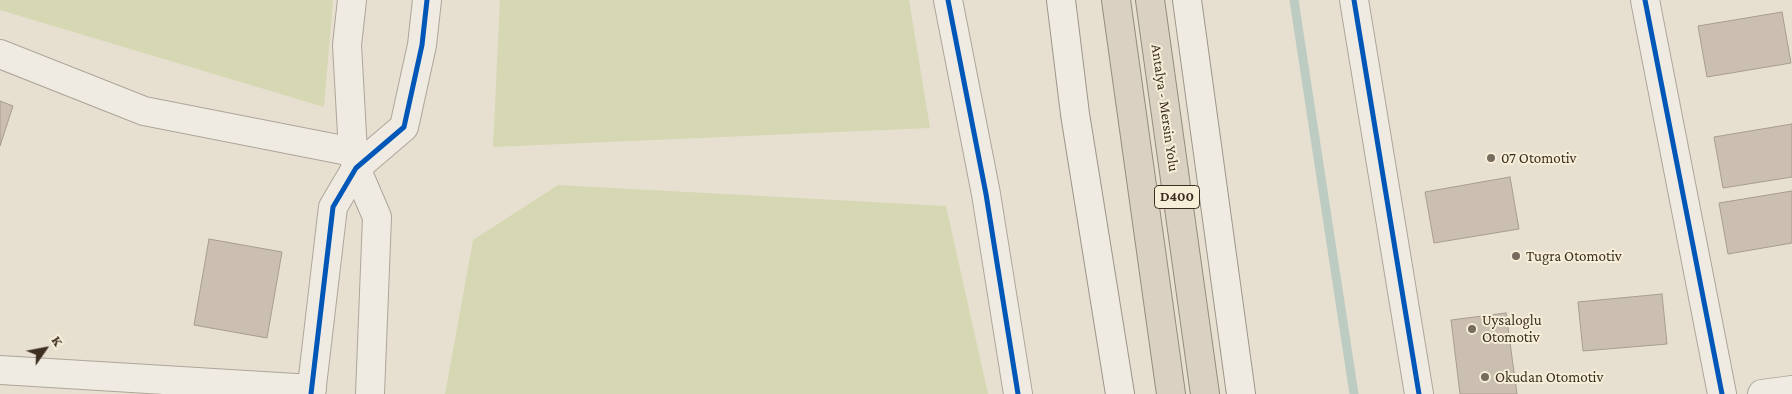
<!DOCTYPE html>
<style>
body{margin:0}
#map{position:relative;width:1792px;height:394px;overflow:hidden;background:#e7e0d1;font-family:"Crimson Pro",serif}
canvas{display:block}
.north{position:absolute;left:20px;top:324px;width:50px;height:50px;-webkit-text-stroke:4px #f7eed8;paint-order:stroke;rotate:57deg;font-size:14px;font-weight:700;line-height:20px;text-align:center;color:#3d2e20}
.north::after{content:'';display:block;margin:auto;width:18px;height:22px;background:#3d2e20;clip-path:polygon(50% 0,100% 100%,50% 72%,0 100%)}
</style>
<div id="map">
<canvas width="1792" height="394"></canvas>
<div class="north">K</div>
</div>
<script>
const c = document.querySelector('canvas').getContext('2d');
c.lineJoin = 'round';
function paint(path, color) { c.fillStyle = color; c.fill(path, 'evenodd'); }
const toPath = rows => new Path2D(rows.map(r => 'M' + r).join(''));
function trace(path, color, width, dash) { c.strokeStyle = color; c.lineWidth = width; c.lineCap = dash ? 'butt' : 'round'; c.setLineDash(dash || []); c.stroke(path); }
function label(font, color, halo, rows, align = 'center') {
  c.font = font + ' "Crimson Pro",serif'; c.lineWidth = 4; c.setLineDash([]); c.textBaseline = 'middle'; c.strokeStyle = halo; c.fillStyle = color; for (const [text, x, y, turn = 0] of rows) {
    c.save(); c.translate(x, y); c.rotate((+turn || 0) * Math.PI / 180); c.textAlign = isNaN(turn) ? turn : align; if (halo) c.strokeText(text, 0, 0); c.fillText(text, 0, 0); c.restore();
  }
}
paint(toPath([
 [0,0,333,0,324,107,0,10],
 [500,0,909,0,930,128,493,147],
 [558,185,946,206,988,394,445,394,473,240]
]), '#d6d7b3');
trace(toPath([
 [1294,0,1354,394]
]), '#bcccc2', 9);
const building = toPath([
 [1782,12,1791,63,1707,77,1698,26,1782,12],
 [0,101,13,106,0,146,0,101],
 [1792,124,1792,177,1723,188,1714,137,1792,124],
 [1510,177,1519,229,1434,243,1425,192,1510,177],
 [1792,191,1792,243,1728,254,1719,203,1792,191],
 [209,239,282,252,267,338,194,325,209,239],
 [1662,294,1667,344,1583,351,1578,302,1662,294],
 [1506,313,1517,394,1460,394,1451,320,1506,313]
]);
paint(building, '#cbbfb2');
trace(building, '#a89c90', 1);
const street = toPath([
 [352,0,347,45,353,152,356,168,377,217,370,394],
 [948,0,986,194,1018,394],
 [1354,0,1419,394],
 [1645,0,1722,394],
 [0,54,144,111,353,152],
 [0,370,312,389],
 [311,394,333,207,356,168,404,127,422,45,427,0],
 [1762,394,1792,390]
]);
const secondary = toPath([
 [1061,0,1075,114,1120,394],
 [1187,0,1241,394]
]);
const highway = toPath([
 [1116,0,1171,394],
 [1150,0,1205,394]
]);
trace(street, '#ada599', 30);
trace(secondary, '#9c958a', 30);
trace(highway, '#928b80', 30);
trace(street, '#efebe3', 28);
trace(secondary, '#efebe3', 28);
trace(highway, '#dad1c2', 28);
trace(toPath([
 [948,0,986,194,1018,394],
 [1354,0,1419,394],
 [1645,0,1722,394],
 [311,394,333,207,356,168,404,127,422,45,427,0]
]), '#0057b8', 5);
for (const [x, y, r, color] of [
 [1491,158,5,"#786c5e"],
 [1516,256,5,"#786c5e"],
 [1472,329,5,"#786c5e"],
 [1485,377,5,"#786c5e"]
]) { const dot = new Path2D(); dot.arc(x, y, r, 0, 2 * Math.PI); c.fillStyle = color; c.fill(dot); trace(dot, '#f7eed8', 2); }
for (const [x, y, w] of [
 [1177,197,45]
]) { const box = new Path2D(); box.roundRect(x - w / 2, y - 11.5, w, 23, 4); c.fillStyle = '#f7eed8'; c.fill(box); trace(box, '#3d2e20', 1); }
label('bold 14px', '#3d2e20', null, [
 ["D400",1177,197]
]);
label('15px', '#3d2e20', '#f7eed8', [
 ["Antalya - Mersin Yolu",1165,108,82]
]);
label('15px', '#3d2e20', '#f7eed8', [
 ["07 Otomotiv",1501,158],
 ["Tugra Otomotiv",1526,256],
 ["Uysaloglu",1482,320],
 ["Otomotiv",1482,337],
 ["Okudan Otomotiv",1495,377]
], 'left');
</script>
